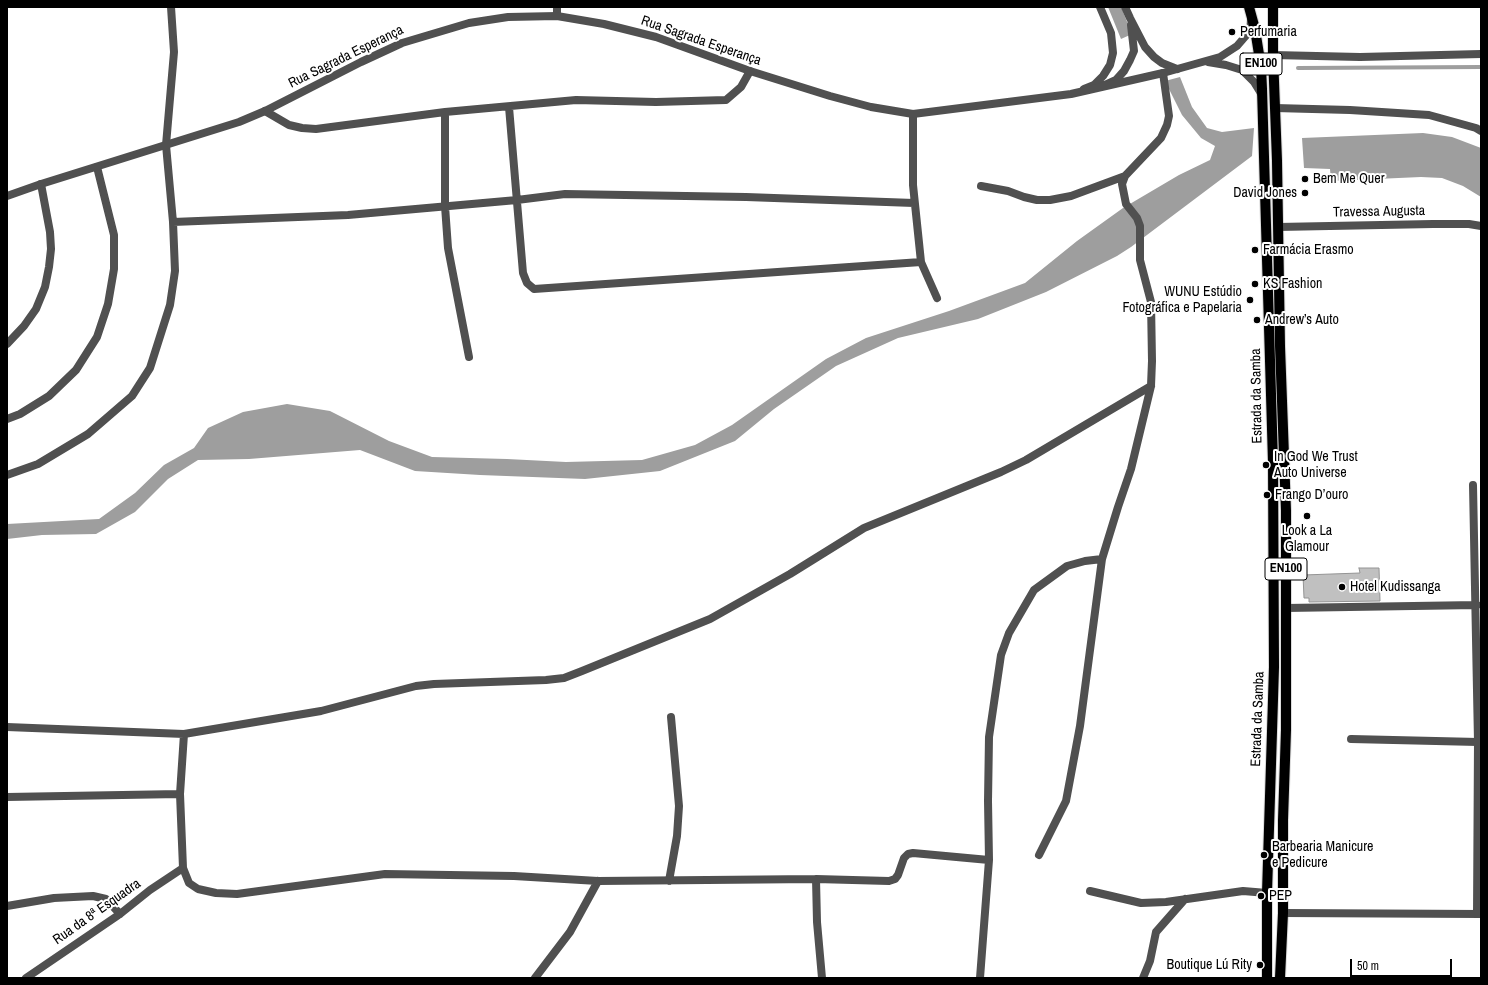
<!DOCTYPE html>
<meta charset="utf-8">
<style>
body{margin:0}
#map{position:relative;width:1488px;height:985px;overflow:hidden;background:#fff;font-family:"Archivo Narrow",sans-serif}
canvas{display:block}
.frame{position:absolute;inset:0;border:8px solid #000;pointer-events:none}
.scale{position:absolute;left:1350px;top:959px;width:102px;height:18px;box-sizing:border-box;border:2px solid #000;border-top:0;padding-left:5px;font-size:12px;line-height:14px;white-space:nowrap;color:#000;-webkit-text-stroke:3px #fff;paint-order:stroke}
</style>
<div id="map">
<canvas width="1488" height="985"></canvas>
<div class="frame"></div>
<div class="scale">50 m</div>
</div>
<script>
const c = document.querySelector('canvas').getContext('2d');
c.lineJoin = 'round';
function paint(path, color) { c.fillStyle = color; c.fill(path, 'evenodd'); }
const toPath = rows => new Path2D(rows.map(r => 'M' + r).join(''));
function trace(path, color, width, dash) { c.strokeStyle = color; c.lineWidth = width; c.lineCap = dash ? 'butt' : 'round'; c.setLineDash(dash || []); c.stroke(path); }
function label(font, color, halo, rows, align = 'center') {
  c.font = font + ' "Archivo Narrow",sans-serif'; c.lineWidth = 4; c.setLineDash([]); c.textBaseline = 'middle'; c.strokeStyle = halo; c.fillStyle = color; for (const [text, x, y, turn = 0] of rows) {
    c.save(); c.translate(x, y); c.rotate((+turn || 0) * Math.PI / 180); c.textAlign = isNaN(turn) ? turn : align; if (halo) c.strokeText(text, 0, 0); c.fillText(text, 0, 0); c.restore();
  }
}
paint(toPath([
 [1108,7,1121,7,1132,34,1121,39],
 [1180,77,1192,107,1207,128,1222,132,1254,128,1252,156,1131,247,1117,256,1046,292,978,319,898,338,836,366,774,409,735,441,660,471,585,479,480,475,415,471,360,450,249,459,198,460,168,479,135,512,96,534,42,535,7,539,7,524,99,519,135,493,164,465,194,448,208,428,243,412,287,404,330,411,389,441,432,457,507,459,566,462,642,460,695,445,732,425,826,359,866,338,949,311,1025,283,1077,241,1123,208,1179,175,1210,160,1215,146,1201,138,1182,115,1165,81],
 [1423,133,1452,137,1481,148,1481,197,1463,186,1442,178,1421,177,1331,181,1330,169,1304,168,1302,138]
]), '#9e9e9e');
trace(toPath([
 [1298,68,1481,67]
]), '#9e9e9e', 4);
const building = toPath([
 [1359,568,1379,568,1380,601,1309,602,1309,598,1304,598,1303,575,1360,573,1359,568]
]);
paint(building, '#c0c0c0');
trace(building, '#949494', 1);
const primary = toPath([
 [1249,7,1255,29,1261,67,1262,89,1273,462,1274,667,1267,893,1267,978],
 [1273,7,1273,55,1277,161,1280,346,1286,511,1286,730,1283,820,1283,913,1280,978]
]);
trace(primary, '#dbdbdb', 12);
trace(toPath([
 [1351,739,1478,742]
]), '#505050', 8);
trace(toPath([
 [557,7,557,16],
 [1125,7,1130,18,1145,47,1154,57,1162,63,1177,69],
 [1273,55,1360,57,1481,54],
 [1105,85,1116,80,1124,71,1130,60,1134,51,1131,25],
 [1084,89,1094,85,1103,76,1110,65,1113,53,1111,33,1100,7],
 [509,107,523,273,527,283,534,289,921,262],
 [1275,108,1350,110,1429,115,1476,128,1481,131],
 [265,111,289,125,302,128,316,129,445,112,576,100,656,102,726,100,741,87,750,71],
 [445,112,445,206,448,248,469,357],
 [913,114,913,185,921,262,937,298],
 [981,186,1008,191,1024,197,1037,200,1050,200,1071,196,1125,176],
 [173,222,348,215,517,200,565,194,746,197,914,203],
 [1278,227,1433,224,1469,224,1481,226],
 [7,344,24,326,36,309,45,287,49,267,51,249,50,232,41,184],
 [7,419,20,414,49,396,76,370,97,337,108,304,114,269,114,235,97,167],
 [7,475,38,464,88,434,132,396,150,368,170,305,175,271,173,222,166,145,174,52,171,7],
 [1473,485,1478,742,1477,914],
 [1286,608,1477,605],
 [7,727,184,734,321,711,416,686,434,684,546,680,564,678,582,671,710,619,790,574,864,528,1001,472,1026,460,1151,386],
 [184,734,180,794,183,868,189,883,198,889,216,893,237,894,385,874,514,876,598,881,816,879,889,881,895,879,898,875,904,858,908,854,913,853,989,860],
 [7,797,180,794],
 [1039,855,1066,801,1080,726,1102,559,1118,507,1131,469,1151,386,1152,361,1151,302,1140,260,1140,226,1137,218,1126,204,1122,184,1125,176,1161,138,1167,125,1169,116,1163,73],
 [816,879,817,922,822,978],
 [669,881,677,836,679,806,671,717],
 [1090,891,1141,903,1166,902,1243,891,1267,893],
 [7,906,54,898,93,896,106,899,120,914],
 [1283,913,1481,914],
 [26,978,120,914,150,890,183,868],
 [535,978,570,932,598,881],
 [980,978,989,860,988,801,989,737,1001,655,1009,633,1034,590,1067,566,1085,561,1102,559],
 [1143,978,1150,961,1156,932,1185,899]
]), '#505050', 8);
trace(toPath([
 [1208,62,1226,65,1242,70,1254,82,1262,95],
 [7,196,41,184,239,122,265,111,361,62,402,43,469,23,508,17,557,16,604,24,656,37,750,71,830,96,871,107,913,114,1071,94,1163,73,1220,57,1237,46,1250,31,1251,20]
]), '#505050', 8);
trace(primary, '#000', 10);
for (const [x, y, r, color] of [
 [1232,32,4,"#000"],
 [1305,179,4,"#000"],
 [1305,193,4,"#000"],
 [1255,250,4,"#000"],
 [1255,284,4,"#000"],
 [1250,300,4,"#000"],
 [1257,320,4,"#000"],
 [1266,465,4,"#000"],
 [1267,495,4,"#000"],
 [1307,516,4,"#000"],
 [1342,587,4,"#000"],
 [1264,855,4,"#000"],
 [1261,896,4,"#000"],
 [1260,965,4,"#000"]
]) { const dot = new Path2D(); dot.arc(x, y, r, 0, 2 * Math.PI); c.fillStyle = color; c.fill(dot); trace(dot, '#fff', 1.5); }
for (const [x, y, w] of [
 [1261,64,42],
 [1286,569,42]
]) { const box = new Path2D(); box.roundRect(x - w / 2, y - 11, w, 22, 3); c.fillStyle = '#fff'; c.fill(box); trace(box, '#000', 1); }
label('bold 13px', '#000', null, [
 ["EN100",1261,64],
 ["EN100",1286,569]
]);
label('14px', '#000', '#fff', [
 ["Perfumaria",1240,32],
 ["Bem Me Quer",1313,179],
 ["David Jones",1297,193,"right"],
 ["Farmácia Erasmo",1263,250],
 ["KS Fashion",1263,284],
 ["WUNU Estúdio",1242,292,"right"],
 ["Fotográfica e Papelaria",1242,308,"right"],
 ["Andrew’s Auto",1265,320],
 ["In God We Trust",1274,457],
 ["Auto Universe",1274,473],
 ["Frango D’ouro",1275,495],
 ["Look a La",1307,531,"center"],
 ["Glamour",1307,547,"center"],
 ["Hotel Kudissanga",1350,587],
 ["Barbearia Manicure",1272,847],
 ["e Pedicure",1272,863],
 ["PEP",1269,896],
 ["Boutique Lú Rity",1252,965,"right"]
], 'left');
label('14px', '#000', '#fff', [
 ["Rua Sagrada Esperança",701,41,19],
 ["Rua Sagrada Esperança",346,57,-26],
 ["Travessa Augusta",1379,212,-1],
 ["Estrada da Samba",1257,396,-91],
 ["Estrada da Samba",1258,719,-88],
 ["Rua da 8ª Esquadra",97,912,-35]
]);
</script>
